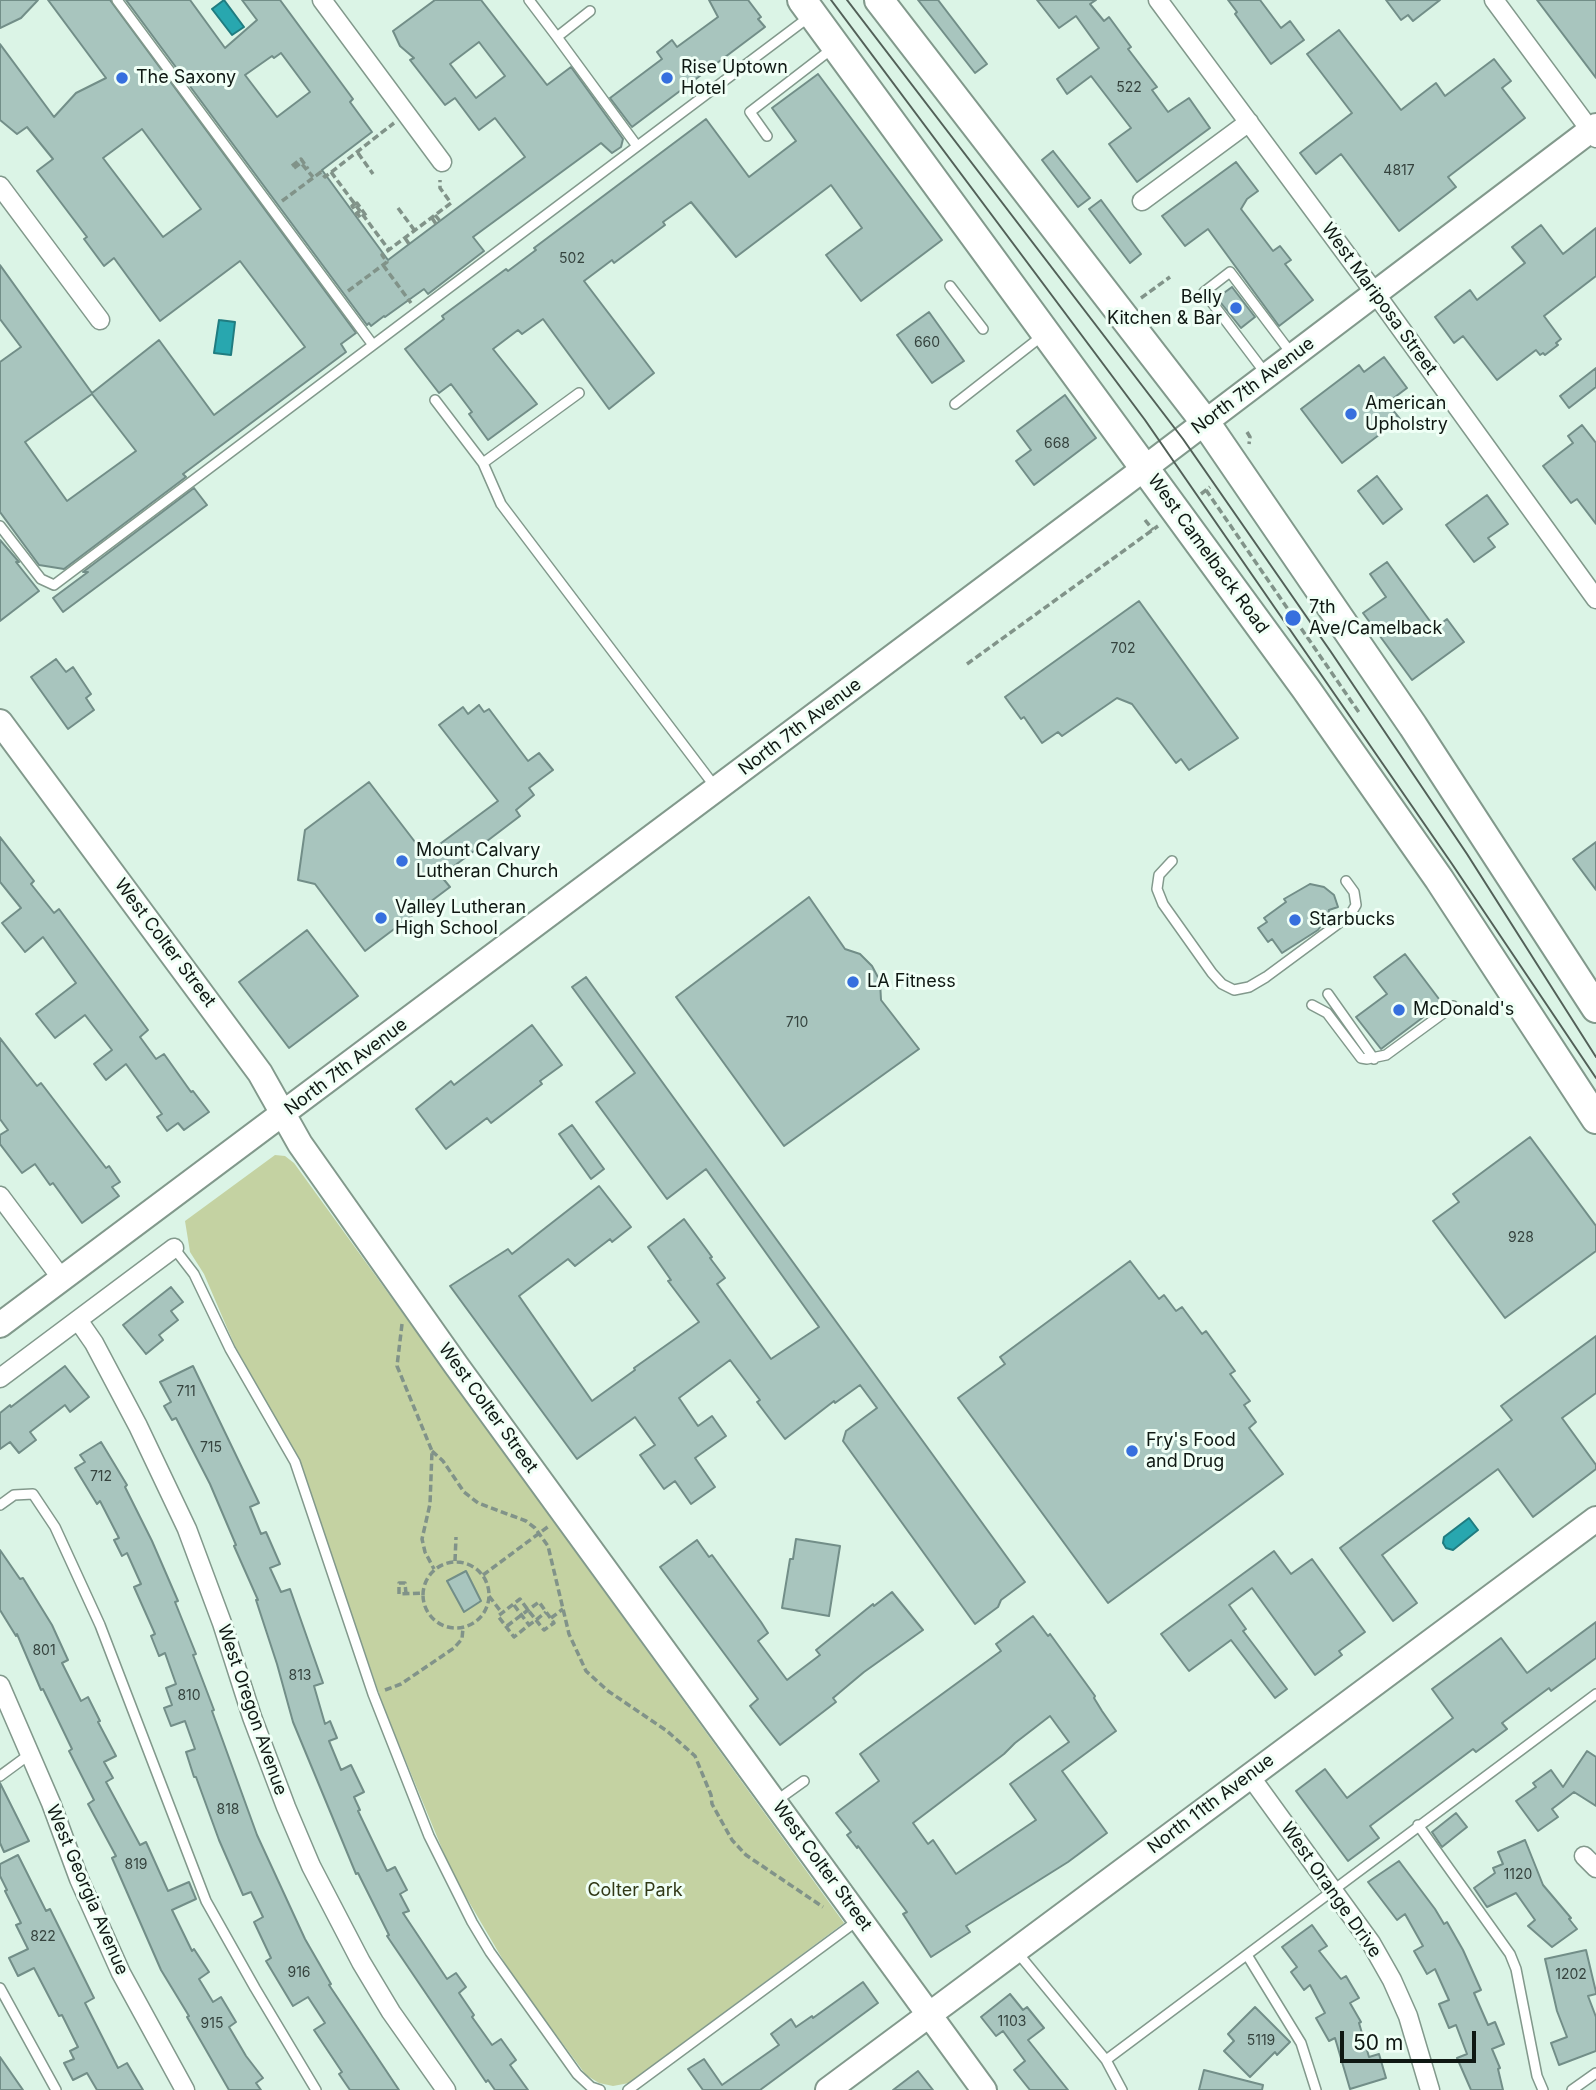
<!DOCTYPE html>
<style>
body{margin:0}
#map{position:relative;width:1596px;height:2090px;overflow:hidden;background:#dbf4e6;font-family:Inter,sans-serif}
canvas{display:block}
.scale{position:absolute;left:1340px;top:2031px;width:136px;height:32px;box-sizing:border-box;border:4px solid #0f1813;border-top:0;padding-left:9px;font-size:21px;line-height:24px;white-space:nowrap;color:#0f1813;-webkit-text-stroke:5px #f0fff6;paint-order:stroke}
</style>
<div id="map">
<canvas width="1596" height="2090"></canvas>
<div class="scale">50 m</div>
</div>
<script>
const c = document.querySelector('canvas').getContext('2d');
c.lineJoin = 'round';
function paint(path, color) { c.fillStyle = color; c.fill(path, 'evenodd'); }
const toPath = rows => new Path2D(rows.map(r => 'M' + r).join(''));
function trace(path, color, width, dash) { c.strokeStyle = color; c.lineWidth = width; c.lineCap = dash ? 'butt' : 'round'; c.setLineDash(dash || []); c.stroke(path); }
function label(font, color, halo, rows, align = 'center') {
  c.font = font + ' Inter,sans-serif'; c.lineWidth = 6; c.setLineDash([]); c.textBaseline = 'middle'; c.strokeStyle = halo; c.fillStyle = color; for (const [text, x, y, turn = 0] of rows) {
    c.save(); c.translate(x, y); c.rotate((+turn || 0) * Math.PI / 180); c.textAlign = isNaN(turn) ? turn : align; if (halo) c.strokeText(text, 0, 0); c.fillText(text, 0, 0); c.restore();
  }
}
paint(toPath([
 [275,1155,285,1156,294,1163,844,1923,629,2083,613,2086,599,2083,586,2075,513,1977,452,1873,384,1708,299,1461,234,1344,204,1274,190,1252,185,1221]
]), '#c4d2a2');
const water = toPath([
 [224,0,244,27,232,35,212,9,224,0],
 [219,320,235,322,231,355,214,353,219,320],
 [1469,1518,1478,1530,1453,1550,1446,1548,1443,1543,1444,1537,1469,1518]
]);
paint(water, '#28a7af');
trace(water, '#207c80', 2);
const building = toPath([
 [0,0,38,0,21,18,0,28,0,0],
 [48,0,110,0,356,333,341,344,346,352,183,474,186,477,64,569,39,565,0,512,0,362,21,347,0,319,0,265,92,393,159,340,214,415,305,347,240,261,160,321,114,258,104,266,84,239,87,237,37,171,53,159,27,127,17,134,0,120,0,44,54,117,76,93,106,78,48,0],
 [142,129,201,209,163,237,103,158,142,129],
 [92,394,136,451,67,501,25,442,92,394],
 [126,0,190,0,225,48,257,20,242,0,280,0,353,99,350,102,372,132,322,170,388,260,525,157,495,118,479,130,455,98,445,105,410,60,414,58,400,46,393,31,435,0,481,0,547,85,571,67,623,139,621,147,612,153,601,143,473,237,484,251,428,294,424,289,385,317,384,316,371,326,369,323,367,325,126,0],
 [479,42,505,76,476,98,450,64,479,42],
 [281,53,310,92,277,117,245,75,272,56,274,58,281,53],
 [709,0,748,0,761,17,758,19,765,27,632,127,610,98,662,59,657,52,672,40,677,47,718,17,709,0],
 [918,0,938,0,987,64,975,73,918,0],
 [1037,0,1096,0,1090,4,1104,21,1109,17,1131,47,1128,49,1157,87,1152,90,1168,112,1189,98,1210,128,1137,182,1109,144,1131,128,1091,76,1067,94,1057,79,1099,48,1076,16,1059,28,1037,0],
 [1228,0,1260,0,1281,28,1290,21,1304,40,1271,64,1235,14,1237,12,1228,0],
 [1386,0,1440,0,1413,21,1408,15,1401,20,1386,0],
 [1537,0,1596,0,1596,78,1537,0],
 [1339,30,1401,110,1436,83,1445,96,1494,59,1511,81,1502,88,1525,118,1448,177,1456,187,1399,231,1341,154,1316,174,1300,153,1352,113,1307,54,1339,30],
 [818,74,942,240,861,301,826,255,862,228,831,185,736,257,691,202,663,222,665,225,614,263,612,260,584,281,654,373,609,409,543,319,522,334,518,330,493,349,537,404,488,440,469,414,472,412,451,384,439,393,405,349,444,319,442,316,506,269,508,271,536,250,534,248,706,119,749,177,796,141,772,108,818,74],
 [1053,151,1090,198,1078,207,1042,160,1053,151],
 [1236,162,1258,191,1247,199,1241,209,1273,251,1280,246,1291,260,1285,264,1313,300,1279,326,1208,229,1185,246,1162,216,1236,162],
 [1101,200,1141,254,1130,263,1089,209,1101,200],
 [1541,225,1563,254,1596,228,1596,276,1544,316,1561,339,1556,343,1558,345,1545,355,1543,353,1540,355,1536,350,1497,380,1463,336,1454,343,1435,317,1470,290,1477,300,1525,263,1512,247,1541,225],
 [1232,287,1255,317,1241,328,1217,298,1232,287],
 [929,312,964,361,932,383,897,335,929,312],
 [1384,357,1407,388,1387,403,1400,419,1342,463,1301,409,1359,365,1364,372,1384,357],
 [1596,368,1596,387,1569,408,1560,396,1596,368],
 [1065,395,1096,438,1034,485,1016,461,1031,450,1017,431,1065,395],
 [1582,425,1596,443,1596,524,1577,499,1571,503,1543,466,1573,443,1568,436,1582,425],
 [1377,476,1402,509,1383,524,1358,491,1377,476],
 [194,488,207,505,63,612,53,598,88,572,83,572,194,488],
 [1487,495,1508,524,1488,538,1495,547,1474,562,1446,525,1487,495],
 [0,540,19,562,16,562,39,591,0,621,0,540],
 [1387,562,1435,628,1447,619,1464,642,1412,680,1363,613,1386,597,1370,574,1387,562],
 [1139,601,1238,738,1189,770,1181,759,1176,763,1132,704,1117,698,1062,736,1058,732,1042,743,1024,717,1021,719,1005,697,1139,601],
 [56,659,66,672,73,667,91,694,86,698,94,710,68,729,31,677,56,659],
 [479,705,484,712,489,709,528,761,539,753,553,770,529,788,534,795,516,810,520,816,441,876,450,887,365,951,315,884,298,880,305,830,369,782,425,855,498,801,439,725,463,707,468,714,479,705],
 [0,837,34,881,31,884,54,913,59,909,148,1030,140,1037,156,1059,164,1054,191,1092,193,1091,209,1112,184,1130,178,1123,167,1131,157,1117,162,1114,126,1064,106,1080,94,1064,112,1050,85,1015,55,1038,36,1014,76,983,43,937,25,952,2,923,21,908,0,882,0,837],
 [1596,842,1596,890,1573,859,1596,842],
 [1310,884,1324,887,1334,895,1338,907,1329,910,1328,916,1318,930,1282,953,1272,939,1268,942,1258,928,1267,922,1264,918,1286,902,1284,899,1310,884],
 [809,897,845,949,860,954,872,966,880,981,881,1000,919,1049,784,1146,676,997,809,897],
 [307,930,358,996,289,1048,239,982,307,930],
 [1405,954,1442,1003,1381,1049,1356,1017,1387,994,1374,977,1405,954],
 [586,977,1025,1582,1001,1600,998,1607,975,1624,843,1441,846,1431,877,1408,860,1385,835,1403,834,1401,785,1439,757,1402,760,1400,730,1360,679,1398,698,1426,712,1416,726,1436,695,1458,715,1487,691,1504,675,1481,664,1489,640,1455,655,1445,635,1417,577,1459,450,1286,508,1249,512,1254,599,1186,631,1227,612,1242,610,1239,575,1266,568,1259,519,1296,592,1401,635,1370,634,1368,699,1322,668,1281,671,1280,648,1247,684,1219,712,1257,710,1258,725,1278,717,1284,771,1359,819,1327,706,1169,667,1199,596,1102,635,1073,572,987,586,977],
 [532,1025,562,1065,540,1081,542,1084,491,1123,487,1118,446,1149,416,1109,451,1081,454,1085,532,1025],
 [0,1038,37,1086,41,1083,106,1168,109,1166,120,1182,112,1187,119,1196,82,1223,53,1183,50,1185,35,1164,22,1173,0,1144,0,1135,8,1130,0,1119,0,1038],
 [572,1125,604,1169,591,1179,559,1134,572,1125],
 [1530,1137,1596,1226,1596,1251,1505,1318,1433,1221,1459,1202,1453,1194,1530,1137],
 [1130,1261,1159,1299,1164,1295,1176,1311,1182,1307,1202,1334,1206,1331,1235,1371,1230,1374,1250,1401,1244,1405,1256,1422,1249,1428,1283,1474,1108,1603,958,1398,1005,1364,1000,1357,1130,1261],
 [171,1287,183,1302,171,1311,178,1320,159,1335,163,1340,146,1354,123,1325,171,1287],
 [1596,1336,1596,1393,1562,1418,1596,1465,1596,1469,1533,1517,1498,1469,1382,1555,1417,1603,1393,1621,1340,1548,1512,1420,1501,1406,1596,1336],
 [65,1366,89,1397,70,1412,65,1405,30,1432,36,1440,19,1453,10,1442,0,1449,0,1413,10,1405,11,1407,65,1366],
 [193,1366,259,1503,250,1507,261,1534,266,1532,280,1564,270,1568,281,1592,290,1589,323,1683,314,1686,325,1724,330,1721,337,1738,329,1741,341,1770,351,1765,364,1792,354,1797,360,1810,358,1811,387,1871,395,1867,407,1890,400,1894,409,1911,403,1913,447,1979,456,1973,466,1987,459,1993,474,2015,472,2017,492,2045,501,2039,516,2060,510,2065,528,2090,495,2090,488,2080,486,2082,387,1936,389,1935,358,1873,356,1874,293,1722,277,1664,256,1600,258,1600,234,1546,236,1545,210,1484,176,1418,172,1420,164,1406,171,1402,160,1382,193,1366],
 [101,1442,127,1485,125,1487,152,1541,178,1601,175,1602,196,1654,193,1655,214,1710,212,1711,257,1835,305,1939,331,1984,329,1985,399,2090,350,2090,339,2074,342,2072,314,2030,325,2023,308,1997,293,2006,266,1961,271,1958,254,1922,263,1917,251,1892,243,1895,219,1840,196,1777,194,1777,186,1752,195,1749,185,1721,171,1726,164,1708,172,1705,166,1688,176,1684,165,1653,159,1656,151,1636,155,1634,134,1587,141,1584,127,1553,122,1556,114,1540,119,1538,100,1501,97,1504,75,1468,85,1462,80,1455,101,1442],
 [796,1539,840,1546,829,1616,782,1608,790,1559,793,1559,796,1539],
 [697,1540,709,1557,712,1555,761,1622,768,1633,758,1641,787,1680,820,1655,816,1650,873,1604,874,1606,892,1592,923,1630,864,1672,833,1698,836,1702,780,1745,750,1706,758,1699,660,1567,697,1540],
 [0,1550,20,1579,23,1578,52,1625,68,1660,62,1663,81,1701,88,1697,100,1721,98,1722,116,1756,104,1762,113,1778,106,1782,140,1845,146,1842,168,1891,189,1882,196,1899,172,1910,192,1951,194,1949,209,1972,199,1979,213,2002,221,1997,236,2022,229,2027,246,2056,263,2078,256,2083,261,2090,229,2090,187,2017,189,2016,161,1970,112,1858,116,1856,88,1804,94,1800,69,1751,72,1749,43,1689,41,1690,17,1634,16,1636,0,1610,0,1550],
 [1274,1551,1291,1574,1312,1559,1365,1632,1339,1651,1342,1655,1315,1675,1252,1588,1229,1605,1246,1629,1243,1631,1287,1689,1275,1698,1231,1640,1189,1671,1161,1634,1274,1551],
 [466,1571,481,1601,464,1612,447,1581,466,1571],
 [1033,1616,1048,1636,1050,1634,1095,1696,1094,1698,1102,1711,1116,1731,1062,1771,1107,1833,1068,1862,966,1926,970,1932,931,1957,903,1914,907,1912,858,1846,857,1848,847,1835,851,1832,836,1813,879,1781,860,1754,1001,1651,996,1644,1033,1616],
 [1050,1716,1069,1742,1010,1784,1036,1820,956,1874,933,1840,928,1844,913,1823,1004,1754,1015,1743,1050,1716],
 [1596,1622,1596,1658,1551,1691,1549,1688,1502,1723,1507,1729,1476,1752,1473,1749,1370,1826,1379,1838,1348,1861,1296,1791,1325,1769,1347,1798,1453,1718,1432,1689,1501,1638,1527,1673,1596,1622],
 [1587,1751,1596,1757,1596,1806,1574,1792,1552,1809,1558,1817,1538,1831,1516,1801,1536,1787,1533,1783,1551,1770,1563,1787,1587,1751],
 [0,1783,29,1841,4,1852,0,1843,0,1783],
 [1456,1813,1467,1827,1442,1847,1432,1832,1456,1813],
 [1525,1840,1543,1885,1571,1918,1569,1919,1577,1929,1552,1947,1528,1926,1535,1920,1516,1893,1487,1907,1474,1888,1495,1873,1493,1868,1503,1864,1498,1852,1525,1840],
 [18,1855,46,1911,50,1909,94,1998,85,2003,118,2068,127,2063,143,2090,97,2090,87,2073,73,2080,64,2063,74,2059,70,2051,78,2047,62,2015,59,2016,34,1968,18,1976,9,1958,28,1949,16,1925,21,1923,5,1891,7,1890,0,1876,0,1864,18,1855],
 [1399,1861,1435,1909,1444,1924,1447,1922,1463,1950,1481,1990,1474,1993,1488,2025,1495,2022,1504,2044,1492,2049,1500,2068,1498,2069,1503,2090,1471,2090,1457,2058,1467,2054,1456,2025,1449,2028,1439,2004,1449,2000,1435,1969,1427,1974,1414,1951,1423,1946,1405,1914,1397,1920,1368,1882,1399,1861],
 [1312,1925,1327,1946,1319,1951,1341,1979,1346,1976,1359,1998,1350,2003,1361,2022,1359,2023,1369,2057,1379,2054,1386,2078,1350,2089,1335,2038,1329,2041,1316,2018,1325,2013,1310,1985,1304,1990,1291,1972,1297,1967,1282,1947,1312,1925],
 [1586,1950,1596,1992,1596,1994,1588,1996,1596,2017,1596,2051,1559,2065,1551,2043,1567,2037,1557,2011,1545,1959,1586,1950],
 [863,1982,878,2003,760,2090,703,2090,688,2069,704,2059,722,2085,779,2045,771,2034,791,2019,796,2027,812,2016,813,2018,863,1982],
 [1010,1994,1023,2010,1027,2007,1044,2028,1028,2040,1068,2090,1030,2090,1014,2070,1025,2061,1003,2031,996,2036,981,2017,1010,1994],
 [1255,2007,1290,2042,1277,2055,1275,2052,1250,2077,1224,2051,1234,2041,1228,2034,1255,2007],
 [0,2057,23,2090,0,2090,0,2057],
 [1204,2070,1263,2085,1262,2090,1199,2090,1204,2070],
 [918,2071,933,2090,893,2090,918,2071]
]);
paint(building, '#a8c5be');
trace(building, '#728e88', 2);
const lane = toPath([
 [117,0,373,345],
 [529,0,557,37,590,11],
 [557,37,637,146],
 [767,136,750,112,833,48],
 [950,286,983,329],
 [1266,374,1204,292,1230,272,1291,353],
 [435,400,483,463,501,504,716,788],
 [955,404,1042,336],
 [483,463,579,393],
 [0,526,41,579,54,585,809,17],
 [1172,861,1159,875,1157,889,1163,904,1212,973,1222,984,1234,990,1249,987,1266,977,1350,915,1356,905,1354,892,1346,881],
 [1328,994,1374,1059],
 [1312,1005,1327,1013,1361,1058,1367,1059,1386,1055,1453,1006],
 [174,1248,194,1274,230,1349,295,1462,373,1694,429,1836,472,1922,490,1952,577,2074,591,2087,600,2090],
 [0,1505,14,1495,33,1494,55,1527,100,1625,206,1901,255,1988,316,2090],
 [0,1776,30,1754],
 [776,1801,804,1781],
 [1418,1825,1510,1954,1516,1969,1537,2076,1543,2090],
 [1017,1952,1106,2060,1122,2090],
 [1247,1955,1301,2043,1316,2090],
 [0,1988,56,2090],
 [1106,2060,1596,1694],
 [628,2090,857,1921],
 [1572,2090,1596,2073]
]);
const street = toPath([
 [322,0,442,162],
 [1158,0,1375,293,1596,599],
 [1494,0,1596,138],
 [0,186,100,320],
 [1142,201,1249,122],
 [0,1196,62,1279],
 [78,1320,94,1343,138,1426,187,1529,222,1623,252,1717,286,1807,311,1866,361,1962,391,2012,446,2090],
 [0,1378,174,1248],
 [0,1685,51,1803,79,1879,121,1973,185,2090],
 [1250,1776,1371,1943,1392,1980,1408,2016,1430,2090],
 [1584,1856,1596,1868]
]);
const secondary = toPath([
 [0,722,260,1073,300,1144,456,1365,984,2090],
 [0,1325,1121,486,1596,126],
 [828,2090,1596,1519]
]);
const primary = toPath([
 [802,0,1306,689,1439,879,1596,1119],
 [879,0,1205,422,1413,726,1596,1008]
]);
trace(lane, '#82998c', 12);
trace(street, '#82998c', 21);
trace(secondary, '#82998c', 28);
trace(primary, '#82998c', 32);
trace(toPath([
 [358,153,373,174],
 [292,166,301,159,308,169],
 [294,168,301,163,313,177],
 [331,172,389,250],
 [282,201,321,172,325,177,394,123],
 [355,204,357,203,367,217,365,218],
 [355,204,352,206,362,220],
 [398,208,415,231],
 [435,215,440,221],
 [432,218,436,224],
 [405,238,409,244],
 [383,265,411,303],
 [348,291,387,262,382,255,451,203,440,188,440,180],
 [1141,298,1170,277],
 [1247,432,1250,437,1249,444],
 [1206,490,1360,714],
 [1201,494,1210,487],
 [1145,520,1153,530],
 [967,664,1158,526],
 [402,1324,397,1366,432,1451,430,1504,422,1539,425,1552,434,1569],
 [432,1451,443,1461,464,1492,478,1503,526,1521,535,1528,548,1546,569,1634,586,1671,608,1691,667,1731,695,1756,711,1795,712,1804,732,1840,746,1855,823,1907],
 [455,1561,456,1537],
 '423 1595a33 33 0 1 1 66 0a33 33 0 1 1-66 0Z',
 [483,1575,549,1526],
 [406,1594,405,1583,399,1583,399,1594,423,1593],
 [489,1596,502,1613],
 [514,1605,529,1625],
 [551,1618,563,1609],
 [507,1626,528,1610,539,1602,554,1623,544,1630,528,1610,520,1599,498,1616,514,1637,529,1625,536,1620,546,1612],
 [385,1690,401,1684,454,1648,462,1639,463,1628]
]), '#819389', 3.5, [7, 3.5]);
trace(lane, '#fff', 9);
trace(street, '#fff', 18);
trace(secondary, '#fff', 24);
trace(primary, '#fff', 28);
trace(toPath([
 [831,0,1145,420,1452,864,1596,1078],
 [847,0,1183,439,1331,652,1467,854,1596,1057]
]), '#526058', 2);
trace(toPath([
 [355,215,360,211]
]), '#819389', 3.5, [7, 3.5]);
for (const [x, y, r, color] of [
 [122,78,7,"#366fde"],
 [667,78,7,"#366fde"],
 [1236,308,7,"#366fde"],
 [1351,414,7,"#366fde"],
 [1293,618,9,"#366fde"],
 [402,861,7,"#366fde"],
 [381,918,7,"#366fde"],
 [1295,920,7,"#366fde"],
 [853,982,7,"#366fde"],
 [1399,1010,7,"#366fde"],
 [1132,1451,7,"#366fde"]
]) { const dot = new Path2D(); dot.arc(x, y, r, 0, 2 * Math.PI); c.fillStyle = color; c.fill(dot); trace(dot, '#f0fff6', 2.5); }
label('14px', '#35433e', null, [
 ["522",1129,88],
 ["4817",1399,171],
 ["502",572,259],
 ["660",927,343],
 ["668",1057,444],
 ["702",1123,649],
 ["710",797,1023],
 ["928",1521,1238],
 ["711",186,1392],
 ["715",211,1448],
 ["712",101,1477],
 ["801",44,1651],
 ["813",300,1676],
 ["810",189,1696],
 ["818",228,1810],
 ["819",136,1865],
 ["1120",1518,1875],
 ["822",43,1937],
 ["916",299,1973],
 ["1202",1571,1975],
 ["1103",1012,2022],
 ["915",212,2024],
 ["5119",1261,2041]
]);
label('18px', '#0f1813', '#f0fff6', [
 ["Rise Uptown",681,68],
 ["Hotel",681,89],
 ["The Saxony",136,78],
 ["Belly",1222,298,"right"],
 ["Kitchen & Bar",1222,319,"right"],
 ["American",1365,404],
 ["Upholstry",1365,425],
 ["7th",1309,608],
 ["Ave/Camelback",1309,629],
 ["Mount Calvary",416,851],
 ["Lutheran Church",416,872],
 ["Valley Lutheran",395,908],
 ["High School",395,929],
 ["Starbucks",1309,920],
 ["LA Fitness",867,982],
 ["McDonald's",1413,1010],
 ["Fry's Food",1146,1441],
 ["and Drug",1146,1462]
], 'left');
label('18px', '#0f1813', '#f0fff6', [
 ["West Mariposa Street",1379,299,54],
 ["North 7th Avenue",1253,386,-37],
 ["West Camelback Road",1208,554,54],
 ["North 7th Avenue",800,727,-37],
 ["West Colter Street",165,943,53],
 ["North 7th Avenue",346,1067,-37],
 ["West Colter Street",488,1408,54],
 ["West Oregon Avenue",252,1710,71],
 ["North 11th Avenue",1211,1804,-37],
 ["West Colter Street",822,1866,54],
 ["West Georgia Avenue",87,1890,67],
 ["West Orange Drive",1331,1890,55]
]);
label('18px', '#303816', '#f0fff6', [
 ["Colter Park",635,1891]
]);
</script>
